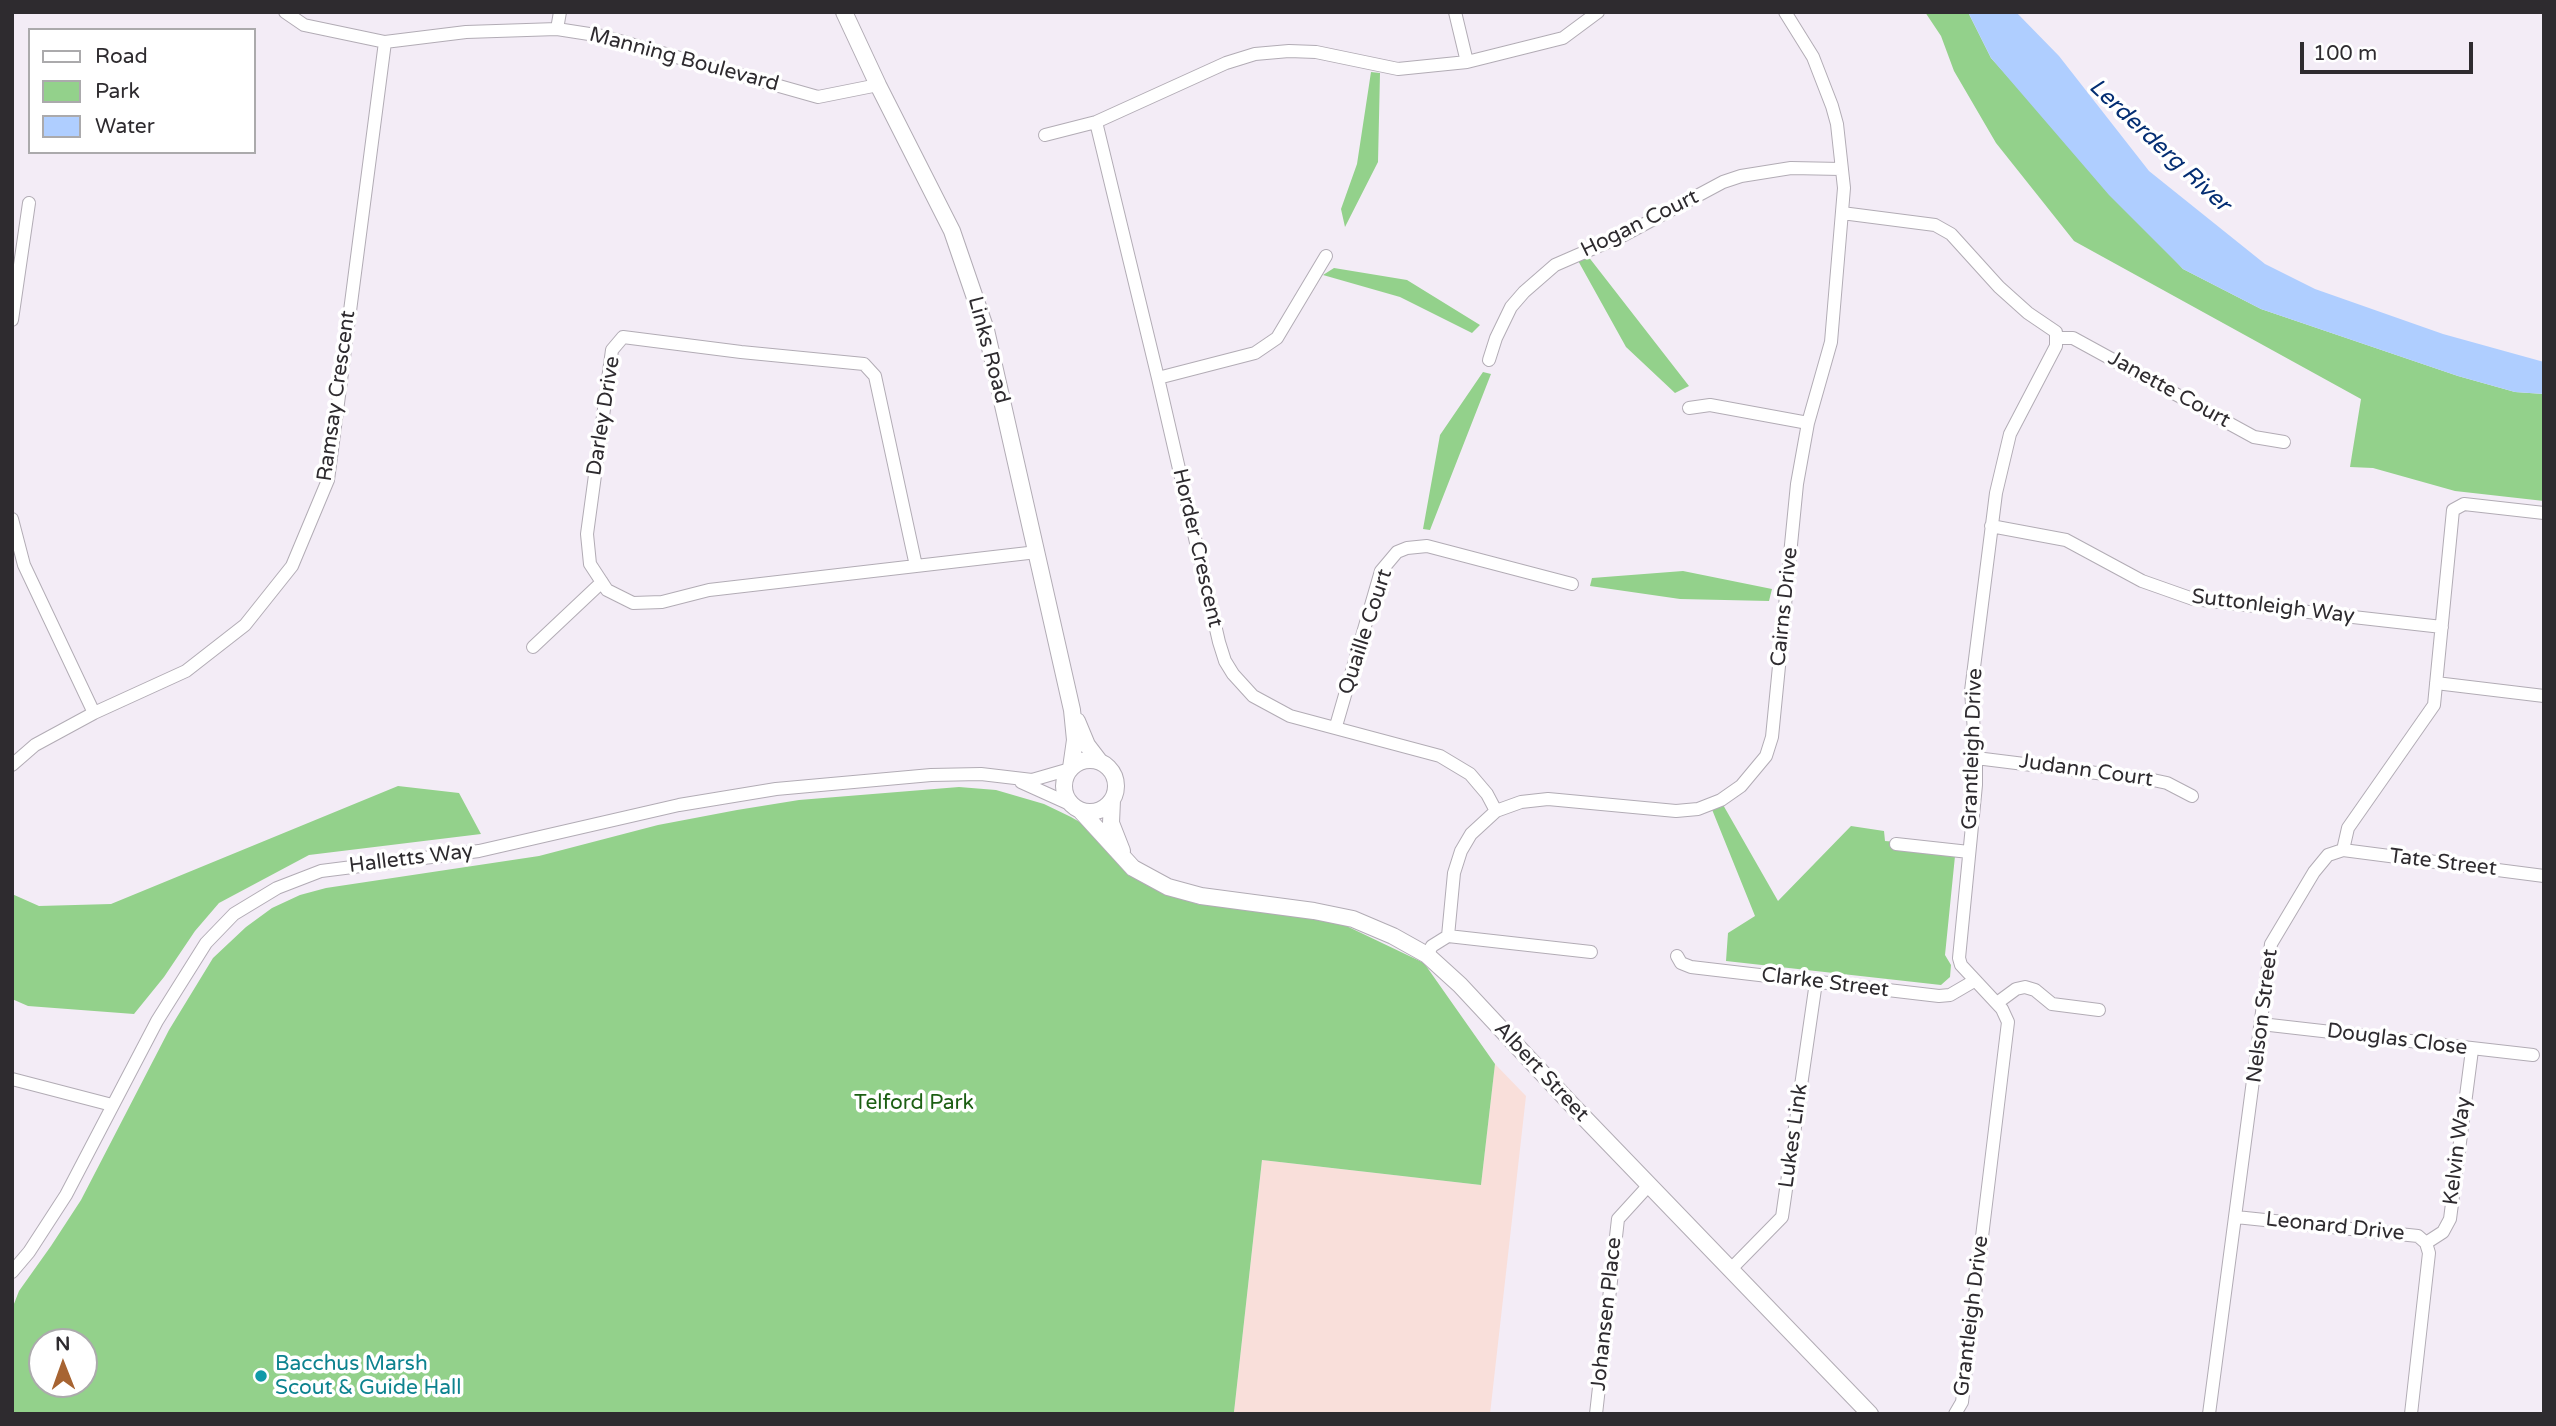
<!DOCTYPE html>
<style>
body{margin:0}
#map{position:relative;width:2556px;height:1426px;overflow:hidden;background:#f3ecf6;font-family:"Varela Round",sans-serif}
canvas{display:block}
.frame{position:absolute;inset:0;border:14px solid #2e2b2f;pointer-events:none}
.legend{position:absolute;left:28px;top:28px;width:228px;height:126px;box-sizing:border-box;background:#fff;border:2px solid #abaaac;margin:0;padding:9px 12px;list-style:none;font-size:21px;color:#2e2b2f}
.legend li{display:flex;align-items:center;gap:14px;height:35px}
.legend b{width:35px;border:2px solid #abaaac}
.north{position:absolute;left:28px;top:1328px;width:70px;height:70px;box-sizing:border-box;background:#fff;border:2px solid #abaaac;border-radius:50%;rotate:359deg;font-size:19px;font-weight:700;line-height:28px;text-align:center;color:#2e2b2f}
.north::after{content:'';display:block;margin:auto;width:24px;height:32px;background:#a76432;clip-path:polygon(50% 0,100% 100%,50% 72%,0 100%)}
.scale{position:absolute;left:2300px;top:42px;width:173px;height:32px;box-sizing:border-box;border:4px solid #2e2b2f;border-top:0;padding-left:9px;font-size:21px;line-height:24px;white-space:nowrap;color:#2e2b2f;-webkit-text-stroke:5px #fff;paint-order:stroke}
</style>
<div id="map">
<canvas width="2556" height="1426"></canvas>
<div class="frame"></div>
<ul class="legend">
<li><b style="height:9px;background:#fff"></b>Road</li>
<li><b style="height:19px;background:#93d18b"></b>Park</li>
<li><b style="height:19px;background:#afceff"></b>Water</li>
</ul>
<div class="north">N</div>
<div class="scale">100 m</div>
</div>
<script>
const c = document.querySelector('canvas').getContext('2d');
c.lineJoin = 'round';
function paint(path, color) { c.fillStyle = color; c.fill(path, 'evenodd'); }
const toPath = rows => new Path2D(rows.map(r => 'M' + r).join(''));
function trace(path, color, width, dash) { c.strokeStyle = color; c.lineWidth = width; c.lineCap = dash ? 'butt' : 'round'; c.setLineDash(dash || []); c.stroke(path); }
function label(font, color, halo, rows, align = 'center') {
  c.font = font + ' "Varela Round",sans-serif'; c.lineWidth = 7; c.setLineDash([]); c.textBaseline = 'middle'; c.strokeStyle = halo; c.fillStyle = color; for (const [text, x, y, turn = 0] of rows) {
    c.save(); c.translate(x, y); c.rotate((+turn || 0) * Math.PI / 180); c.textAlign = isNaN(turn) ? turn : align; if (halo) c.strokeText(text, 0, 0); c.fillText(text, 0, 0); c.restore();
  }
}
paint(toPath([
 [1495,1064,1526,1096,1490,1414,1234,1412,1262,1160,1481,1185]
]), '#f9dfda');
paint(toPath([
 [1925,12,1968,12,1991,58,2183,269,2261,309,2458,376,2515,392,2544,394,2544,501,2455,491,2373,468,2350,467,2361,399,2074,241,1996,143,1954,71,1941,36],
 [1371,72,1380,73,1378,162,1345,227,1341,209,1357,164],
 [1584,251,1689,386,1675,393,1626,347,1576,257],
 [1334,268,1407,280,1480,325,1472,333,1400,297,1323,275],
 [1483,372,1491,374,1430,530,1423,529,1440,435],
 [1683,571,1772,589,1769,601,1680,599,1590,586,1592,578],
 [398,786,459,793,481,834,309,855,219,903,195,931,164,977,134,1014,28,1006,12,999,12,894,39,906,111,904],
 [959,787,996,790,1044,804,1071,817,1090,828,1128,875,1197,904,1336,921,1424,963,1495,1064,1481,1185,1262,1160,1234,1412,1248,1414,12,1414,12,1309,19,1291,51,1246,81,1200,169,1030,213,958,246,927,272,908,300,895,326,888,539,856,658,825,737,810,799,800],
 [42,1342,84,1342,84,1384,42,1384],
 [1722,803,1778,901,1851,826,1884,831,1885,841,1943,846,1955,856,1945,955,1951,965,1950,977,1941,985,1726,961,1728,933,1755,916,1711,807]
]), '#93d18b');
paint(toPath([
 [1968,12,2016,12,2059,56,2149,171,2265,264,2315,289,2443,334,2544,362,2544,394,2515,392,2458,376,2261,309,2183,269,2109,195,1991,58]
]), '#afceff');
const minor = toPath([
 [285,12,304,25,385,42,466,32,557,29,602,36,818,97,878,85],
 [1455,12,1467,62],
 [557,29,560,12],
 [1096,122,1158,378,1219,642,1225,661,1233,674,1253,696,1290,716,1440,756,1470,774,1487,794,1496,811],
 [1045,135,1096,122,1226,63,1255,54,1289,51,1316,52,1398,69,1467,62,1563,38,1598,12],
 [1842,213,1935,225,1951,234,1999,287,2028,313,2056,332,2056,346,2010,434,1996,493,1971,691,1976,758,1976,785,1959,958,1961,965,2002,1009,2008,1022,1962,1402,1955,1414],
 [12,320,29,203],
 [2056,338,2073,338,2254,437,2284,442],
 [1489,360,1496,338,1511,307,1524,292,1555,265,1624,235,1723,182,1741,176,1791,168,1841,169],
 [1158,378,1255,353,1277,338,1326,256],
 [1689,408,1710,405,1808,423],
 [12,519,24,565,94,713],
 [1991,526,2066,540,2142,581,2193,599,2442,627],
 [916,566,875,376,864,364,741,352,623,337,612,350,587,534,590,564,607,590,633,603,662,602,709,590,916,566,1037,552],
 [533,647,602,582],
 [2436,683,2544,696],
 [1336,726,1381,571,1397,552,1407,548,1427,546,1572,584],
 [1976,758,2153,780,2167,783,2192,796],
 [12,765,35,745,94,713,186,671,245,625,292,566,328,480,385,42],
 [1021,782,1072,805],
 [1896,844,1969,852],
 [2343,850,2544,876],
 [1448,936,1591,952],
 [1427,955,1432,946,1448,936,1454,873,1461,851,1471,834,1496,811,1521,802,1548,799,1676,811,1698,809,1721,800,1741,786,1766,756,1772,737,1797,484,1808,423,1831,342,1844,188,1837,124,1832,106,1813,57,1785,12],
 [1677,956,1681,963,1691,967,1939,996,1950,995,1974,981],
 [1997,1003,2016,989,2025,987,2035,990,2052,1004,2099,1010],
 [2261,1024,2533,1055],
 [12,1079,112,1105],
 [2236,1217,2418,1236,2426,1243,2429,1253,2411,1414],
 [2426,1243,2443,1232,2450,1219,2472,1050],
 [1730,1270,1782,1217,1816,982],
 [12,1272,29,1252,66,1195,157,1021,206,943,234,914,277,888,321,871,479,851,679,805,776,789,931,775,981,774,1032,780,1070,769],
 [1596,1414,1618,1219,1649,1185],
 [2209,1414,2271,944,2314,872,2328,855,2343,850,2348,828,2434,705,2453,510,2464,504,2544,513]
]);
const tertiary = toPath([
 [844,12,878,85,952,231,986,330,1072,710,1075,740,1071,768],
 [1077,721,1087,745,1100,762],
 '1064 786a26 26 0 1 1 52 0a26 26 0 1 1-52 0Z',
 [1112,800,1111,823,1122,851],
 [1080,810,1133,868,1168,887,1201,896,1314,911,1353,919,1393,936,1427,955,1460,985,1571,1104,1870,1414]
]);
trace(minor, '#b2acb5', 14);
trace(tertiary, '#b2acb5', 18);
trace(minor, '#fff', 12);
trace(tertiary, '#fff', 16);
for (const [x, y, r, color] of [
 [261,1376,7,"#0f9aa8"]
]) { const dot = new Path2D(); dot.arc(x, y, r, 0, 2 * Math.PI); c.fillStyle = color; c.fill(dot); trace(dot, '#fff', 2.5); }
label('21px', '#2e2b2f', '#fff', [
 ["Manning Boulevard",684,60,15],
 ["Hogan Court",1640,224,-26],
 ["Links Road",988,350,75],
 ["Janette Court",2169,390,29],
 ["Ramsay Crescent",337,396,-82],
 ["Darley Drive",604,416,-81],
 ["Horder Crescent",1197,548,77],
 ["Cairns Drive",1785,607,-84],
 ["Suttonleigh Way",2273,607,7],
 ["Quaille Court",1366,632,-72],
 ["Grantleigh Drive",1973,749,-88],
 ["Judann Court",2086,771,8],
 ["Halletts Way",411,859,-7],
 ["Tate Street",2443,863,7],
 ["Clarke Street",1825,983,7],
 ["Nelson Street",2263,1016,-83],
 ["Douglas Close",2397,1040,7],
 ["Albert Street",1541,1072,47],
 ["Lukes Link",1794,1136,-82],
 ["Kelvin Way",2458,1151,-83],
 ["Leonard Drive",2335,1227,6],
 ["Johansen Place",1607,1314,-84],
 ["Grantleigh Drive",1972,1316,-83]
]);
label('21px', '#1c5f13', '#fff', [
 ["Telford Park",914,1103]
]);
label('21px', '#0d838f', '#fff', [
 ["Bacchus Marsh",275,1364],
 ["Scout & Guide Hall",275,1388]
], 'left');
label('italic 23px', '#042e73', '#fff', [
 ["Lerderderg River",2159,146,43]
]);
</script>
